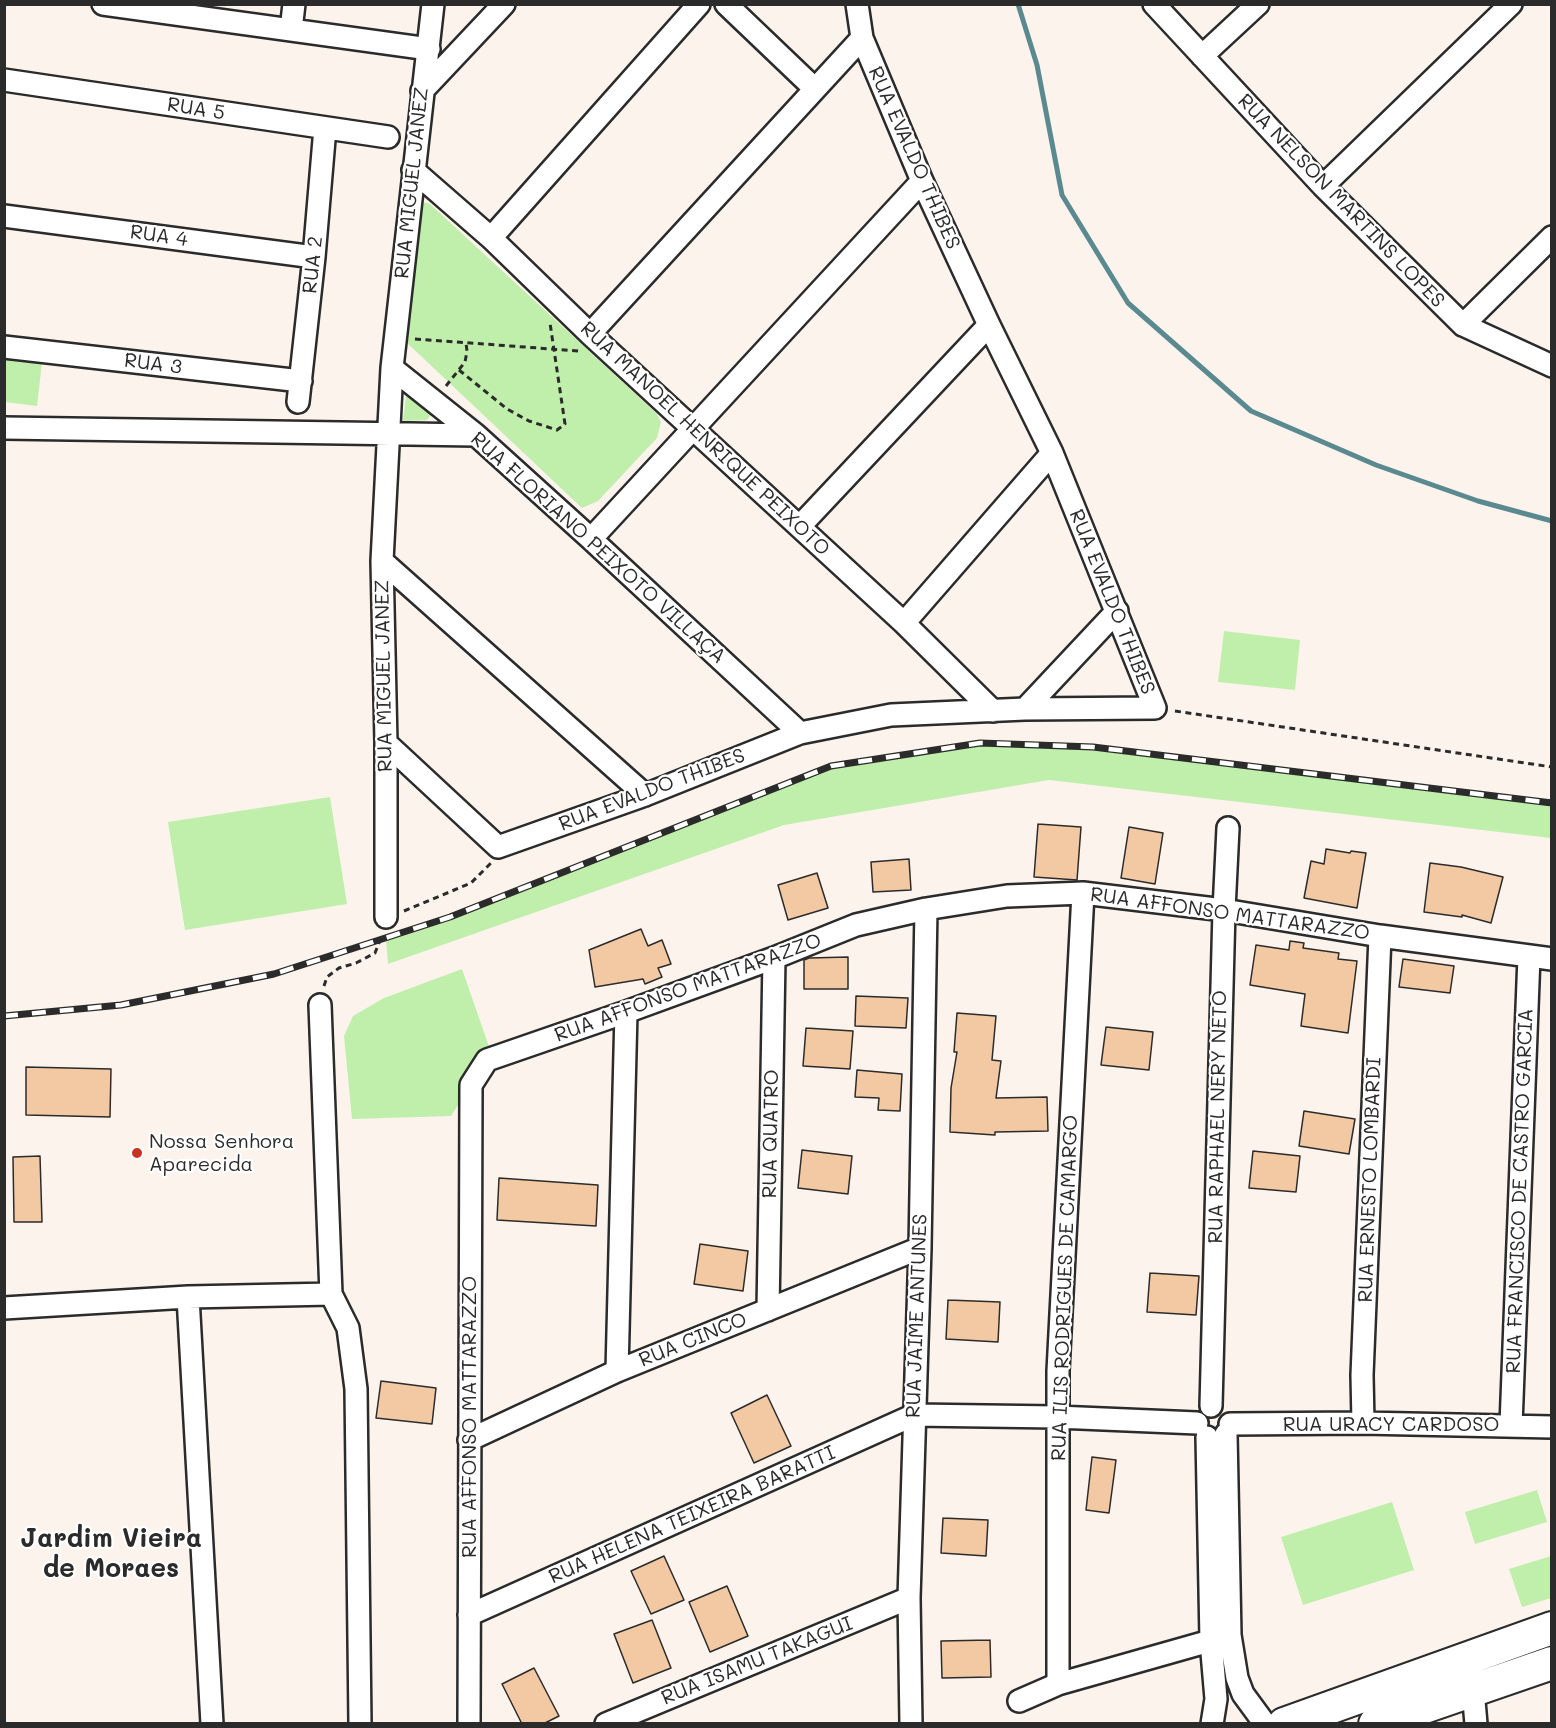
<!DOCTYPE html>
<meta charset="utf-8">
<style>
body{margin:0}
#map{position:relative;width:1556px;height:1728px;overflow:hidden;background:#fcf4ec;font-family:Mali,sans-serif}
canvas{display:block}
.frame{position:absolute;inset:0;border:6px solid #2b2b2b;pointer-events:none}
</style>
<div id="map">
<canvas width="1556" height="1728"></canvas>
<div class="frame"></div>
</div>
<script>
const c = document.querySelector('canvas').getContext('2d');
c.lineJoin = 'round';
function paint(path, color) { c.fillStyle = color; c.fill(path, 'evenodd'); }
const toPath = rows => new Path2D(rows.map(r => 'M' + r).join(''));
function trace(path, color, width, dash) { c.strokeStyle = color; c.lineWidth = width; c.lineCap = dash ? 'butt' : 'round'; c.setLineDash(dash || []); c.stroke(path); }
function label(font, color, halo, rows, align = 'center') {
  c.font = font + ' Mali,sans-serif'; c.lineWidth = 4.5; c.setLineDash([]); c.textBaseline = 'middle'; c.strokeStyle = halo; c.fillStyle = color; for (const [text, x, y, turn = 0] of rows) {
    c.save(); c.translate(x, y); c.rotate((+turn || 0) * Math.PI / 180); c.textAlign = isNaN(turn) ? turn : align; if (halo) c.strokeText(text, 0, 0); c.fillText(text, 0, 0); c.restore();
  }
}
paint(toPath([
 [419,201,430,204,657,414,661,422,657,438,598,501,582,508,405,341],
 [5,359,42,363,37,406,5,402],
 [406,396,420,402,433,412,427,420,403,421],
 [1224,631,1300,640,1295,690,1218,682],
 [980,743,1093,747,1551,803,1551,838,1049,780,784,825,388,964,386,938,450,917,831,766],
 [330,797,347,904,185,930,168,822],
 [462,969,493,1058,471,1085,451,1116,352,1119,344,1036,353,1016,384,998],
 [1537,1490,1547,1522,1475,1544,1465,1512],
 [1392,1502,1414,1570,1303,1605,1281,1537],
 [1551,1556,1551,1598,1522,1607,1509,1569]
]), '#c0eeab');
trace(toPath([
 [1018,4,1037,65,1062,195,1128,303,1251,411,1376,465,1478,501,1552,521]
]), '#5a8a90', 5);
const building = toPath([
 [1038,824,1081,827,1077,880,1034,877,1038,824],
 [1129,827,1163,833,1155,884,1121,878,1129,827],
 [1326,849,1350,853,1351,851,1366,853,1357,908,1304,898,1311,861,1324,864,1326,849],
 [909,859,911,890,873,892,871,862,909,859],
 [1430,863,1461,867,1503,877,1491,923,1462,915,1462,917,1424,912,1430,863],
 [817,873,828,908,788,920,778,885,817,873],
 [641,929,648,946,662,940,671,964,658,968,662,977,645,984,643,979,595,987,589,950,641,929],
 [1290,941,1304,943,1303,948,1339,953,1338,959,1357,961,1348,1033,1301,1026,1305,994,1250,985,1256,945,1289,950,1290,941],
 [848,957,848,989,804,989,804,960,809,958,848,957],
 [1403,959,1454,966,1450,993,1399,987,1403,959],
 [856,996,908,998,906,1028,855,1026,856,996],
 [957,1013,996,1016,992,1060,1001,1061,996,1098,1047,1097,1048,1131,995,1132,995,1135,950,1132,951,1088,957,1052,954,1052,957,1013],
 [1106,1027,1153,1032,1149,1070,1101,1065,1106,1027],
 [806,1028,853,1031,850,1069,803,1066,806,1028],
 [26,1067,111,1069,110,1117,26,1115,26,1067],
 [857,1070,902,1074,900,1111,878,1110,879,1098,855,1097,857,1070],
 [1304,1111,1355,1119,1349,1154,1299,1146,1304,1111],
 [802,1150,852,1156,848,1194,798,1188,802,1150],
 [1253,1151,1300,1156,1296,1192,1249,1188,1253,1151],
 [40,1156,42,1222,14,1222,13,1157,40,1156],
 [499,1178,598,1185,596,1226,497,1220,499,1178],
 [700,1244,748,1251,743,1291,694,1284,700,1244],
 [1150,1273,1199,1276,1196,1315,1147,1312,1150,1273],
 [948,1300,1000,1302,998,1342,946,1339,948,1300],
 [381,1381,436,1388,432,1424,376,1418,381,1381],
 [767,1395,791,1446,754,1463,731,1413,767,1395],
 [1092,1457,1116,1460,1109,1513,1086,1510,1092,1457],
 [943,1518,988,1520,986,1556,941,1553,943,1518],
 [664,1556,684,1600,651,1614,631,1571,664,1556],
 [727,1586,748,1636,710,1652,689,1602,727,1586],
 [652,1620,671,1668,633,1683,614,1634,652,1620],
 [990,1640,991,1677,942,1678,941,1641,990,1640],
 [534,1668,559,1716,543,1724,522,1724,502,1684,534,1668]
]);
paint(building, '#f2c9a2');
trace(building, '#2b2b2b', 1.5);
const minor = toPath([
 [103,4,429,49],
 [726,4,815,89],
 [1154,4,1323,186,1463,325,1552,366],
 [291,30,294,4],
 [1202,56,1258,4],
 [4,80,388,137],
 [422,91,504,4],
 [413,170,491,238,590,334,904,623,993,711],
 [1323,186,1511,4],
 [4,216,314,257],
 [491,238,699,4],
 [1463,325,1552,237],
 [590,334,862,38],
 [4,347,301,381],
 [392,368,476,435,591,539,800,733],
 [298,402,314,257,325,128],
 [4,428,476,435],
 [800,526,989,325],
 [591,539,922,181],
 [382,561,645,795],
 [904,623,1052,453],
 [1025,709,1117,611],
 [386,743,498,847,645,795,800,733,891,715,1025,709,1155,708,1052,453,989,325,922,181,862,38,857,4],
 [386,917,386,743,382,561,392,368,433,4],
 [320,1005,331,1294,348,1328,356,1389,360,1724],
 [188,1297,212,1724],
 [4,1308,188,1297,331,1294],
 [768,1310,774,958],
 [617,1371,626,1012],
 [1211,1406,1224,910,1228,828],
 [1363,1423,1362,1375,1380,936],
 [1230,1424,1363,1423,1552,1427],
 [1511,1425,1529,956],
 [1226,1434,1230,1635,1237,1678,1243,1694,1265,1724],
 [1207,1437,1211,1641,1216,1699,1212,1724],
 [469,1440,617,1371,920,1248],
 [469,1615,914,1415,1057,1417,1197,1423],
 [1472,1678,1476,1724],
 [1058,1684,1058,1371,1083,893],
 [1019,1701,1058,1684,1224,1637],
 [469,1724,471,1085,487,1060,626,1012,774,958,856,925,926,909,1007,896,1083,893,1224,910,1380,936,1552,959],
 [606,1724,909,1598],
 [911,1724,909,1598,920,1248,926,909]
]);
const secondary = toPath([
 [1284,1724,1552,1628],
 [1375,1724,1552,1663]
]);
trace(minor, '#2b2b2b', 26);
trace(secondary, '#2b2b2b', 36);
trace(toPath([
 [415,339,579,351],
 [459,370,507,409,529,421,557,430,565,424,550,323],
 [446,386,465,362,467,351,466,343],
 [1175,711,1552,767],
 [404,911,471,883,491,863],
 [324,986,327,977,339,968,356,963,375,953,382,935]
]), '#2b2b2b', 3, [6, 4.5]);
trace(minor, '#fff', 21);
trace(secondary, '#fff', 32);
const rail = toPath([
 [4,1016,121,1005,274,974,450,917,831,766,980,743,1093,747,1552,803]
]);
trace(rail, '#2b2b2b', 7);
trace(rail, '#fff', 4.5, [14]);
for (const [x, y, r, color] of [
 [137,1153,6,"#c8321e"]
]) { const dot = new Path2D(); dot.arc(x, y, r, 0, 2 * Math.PI); c.fillStyle = color; c.fill(dot); trace(dot, '#fff', 2); }
label('20px', '#2b2b2b', '#fff', [
 ["RUA 5",196,109,9],
 ["RUA EVALDO THIBES",914,158,66],
 ["RUA MIGUEL JANEZ",412,183,-84],
 ["RUA NELSON MARTINS LOPES",1341,201,46],
 ["RUA 4",159,236,8],
 ["RUA 2",313,265,-84],
 ["RUA 3",153,364,7],
 ["RUA MANOEL HENRIQUE PEIXOTO",705,439,43],
 ["RUA FLORIANO PEIXOTO VILLAÇA",598,548,42],
 ["RUA EVALDO THIBES",1112,602,68],
 ["RUA MIGUEL JANEZ",384,676,-91],
 ["RUA EVALDO THIBES",652,790,-21],
 ["RUA AFFONSO MATTARAZZO",1230,914,8],
 ["RUA AFFONSO MATTARAZZO",688,988,-20],
 ["RUA RAPHAEL NERY NETO",1218,1117,-89],
 ["RUA QUATRO",771,1134,-89],
 ["RUA ERNESTO LOMBARDI",1370,1180,-88],
 ["RUA FRANCISCO DE CASTRO GARCIA",1520,1191,-88],
 ["RUA ILIS RODRIGUES DE CAMARGO",1065,1288,-88],
 ["RUA JAIME ANTUNES",917,1316,-88],
 ["RUA CINCO",693,1340,-22],
 ["RUA AFFONSO MATTARAZZO",470,1417,-90],
 ["RUA URACY CARDOSO",1391,1425],
 ["RUA HELENA TEIXEIRA BARATTI",692,1515,-24],
 ["RUA ISAMU TAKAGUI",757,1661,-22]
]);
label('20px', '#2b2b2b', '#fff', [
 ["Nossa Senhora",149,1142],
 ["Aparecida",149,1165]
], 'left');
label('bold 26px', '#2b2b2b', '#fff', [
 ["Jardim Vieira",111,1539],
 ["de Moraes",111,1569]
]);
</script>
